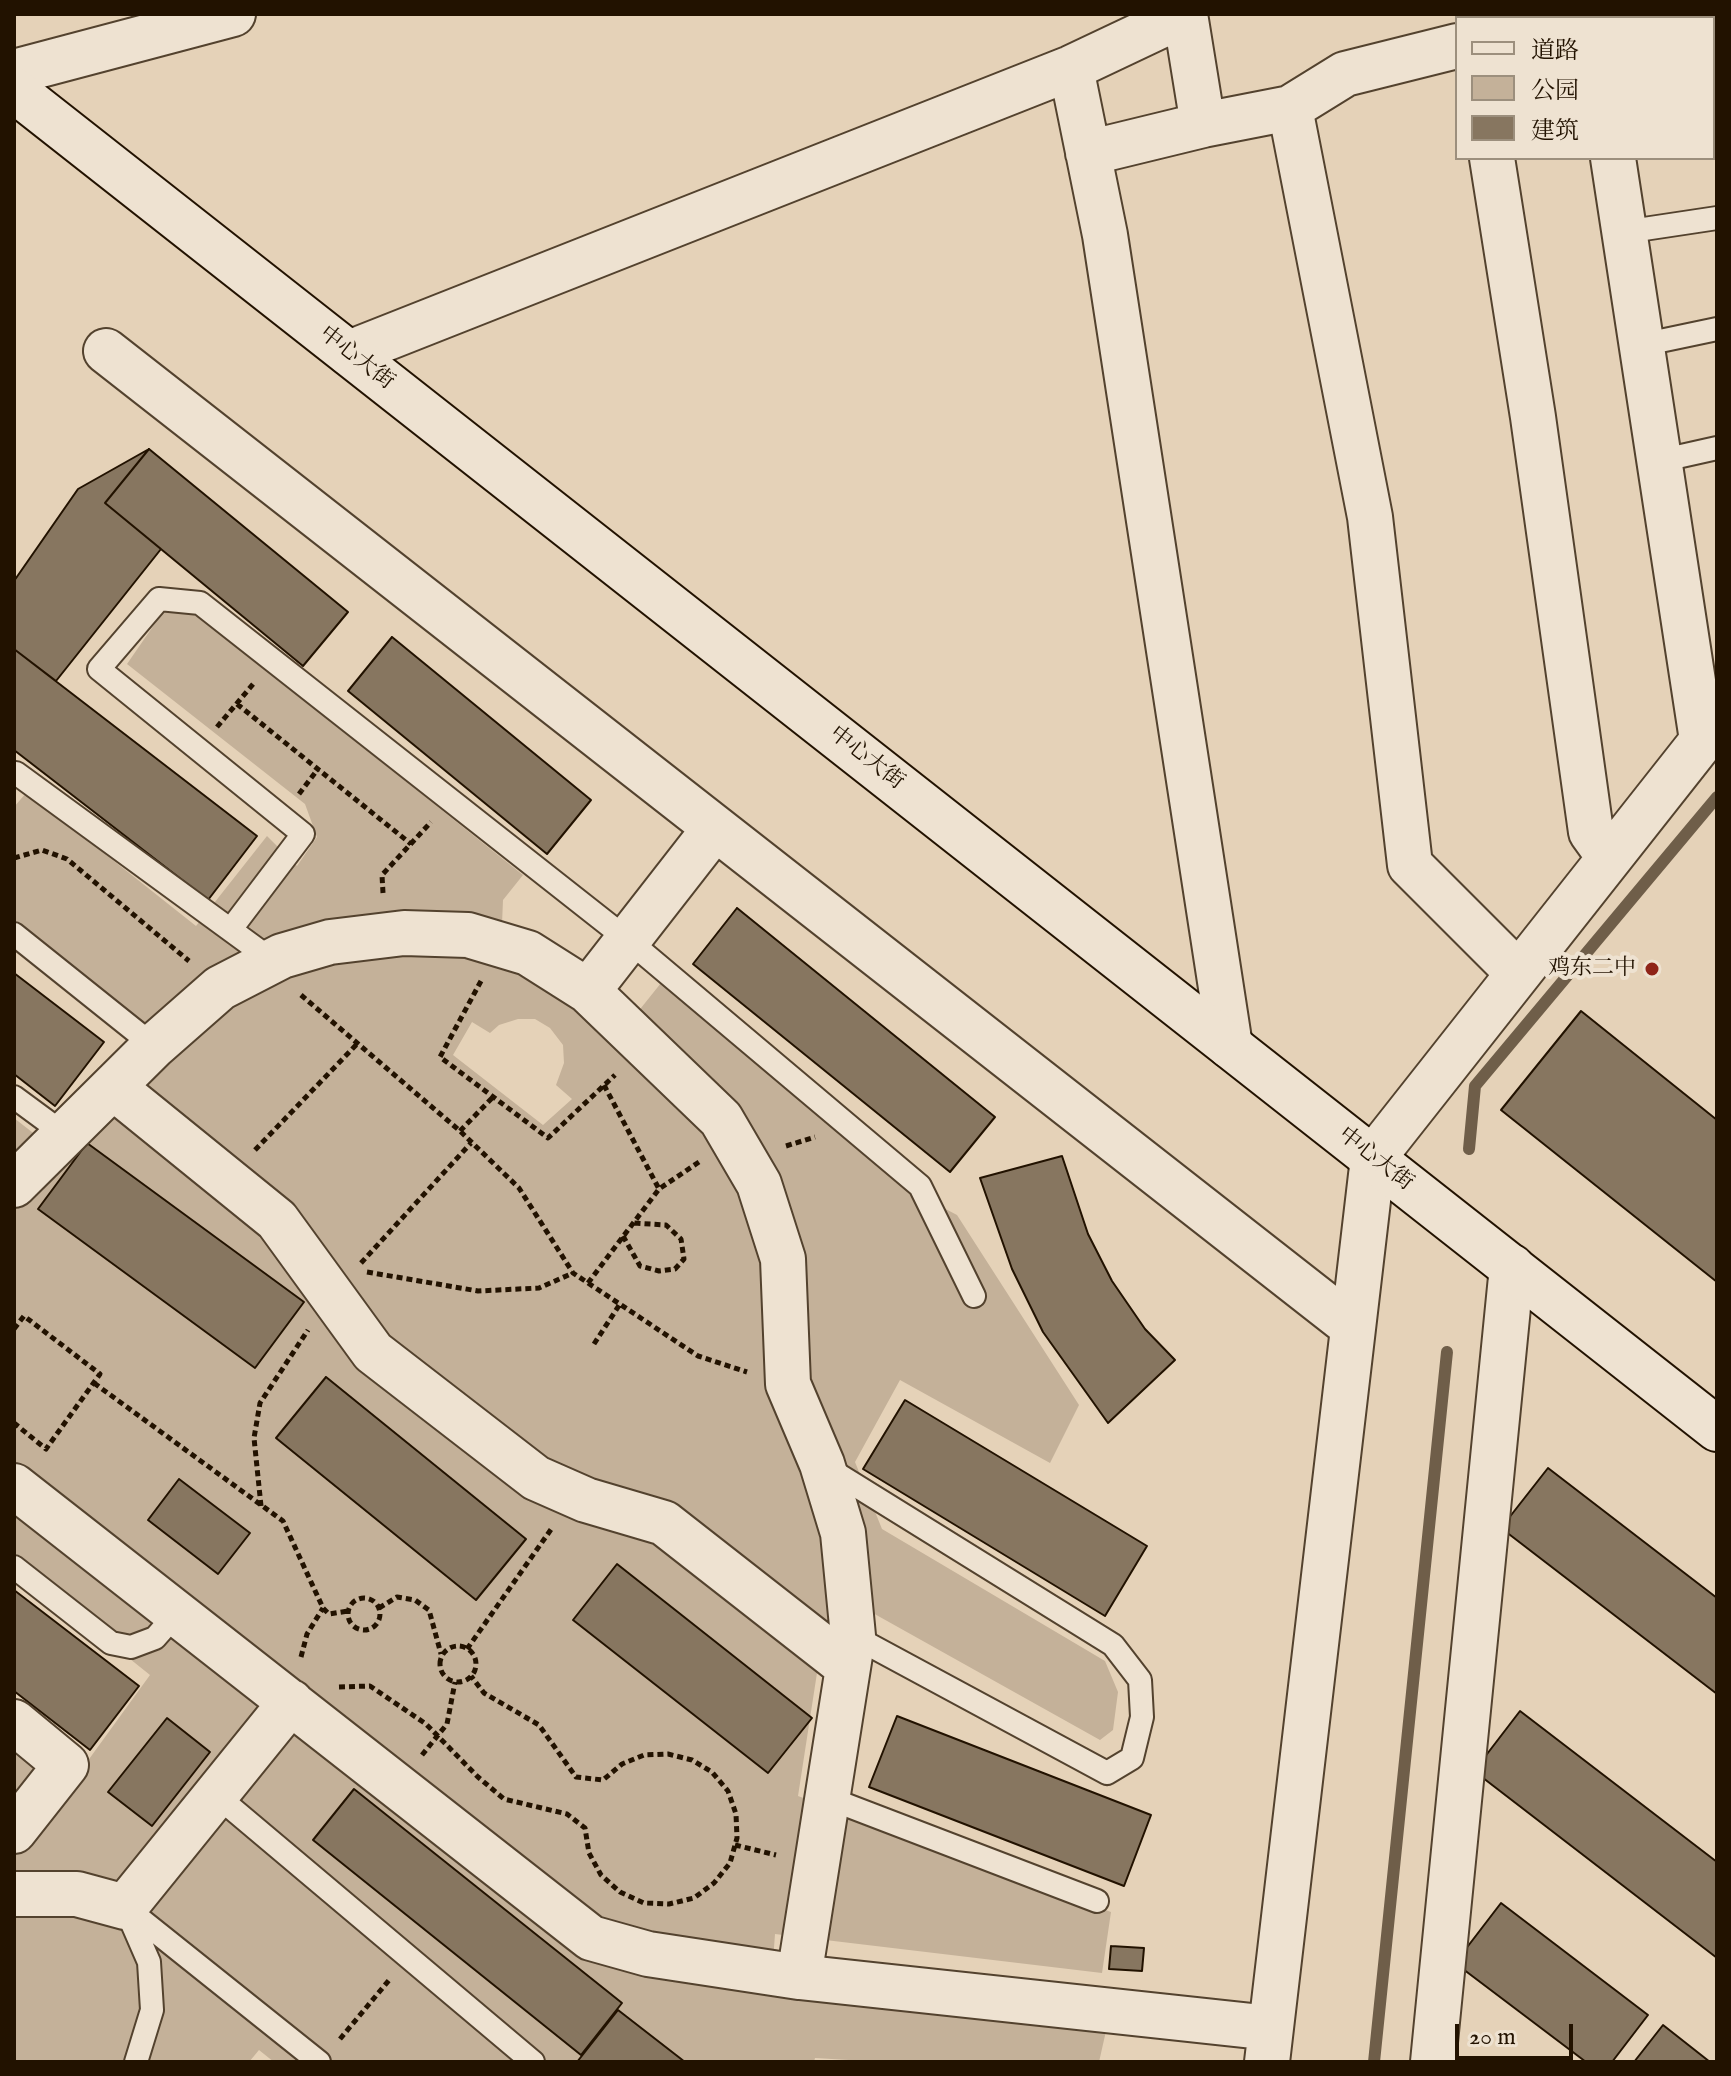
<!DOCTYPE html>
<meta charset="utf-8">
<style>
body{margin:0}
#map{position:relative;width:1731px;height:2076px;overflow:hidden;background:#e5d2b8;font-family:"IM FELL English","Noto Serif SC",serif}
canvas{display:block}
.frame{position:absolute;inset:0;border:16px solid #221200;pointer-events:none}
.legend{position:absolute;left:1455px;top:16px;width:260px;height:144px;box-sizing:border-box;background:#eee2d1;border:2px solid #9c8f7d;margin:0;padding:10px 14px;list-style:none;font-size:24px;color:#221200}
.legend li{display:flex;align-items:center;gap:16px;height:40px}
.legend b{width:40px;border:2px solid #9c8f7d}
.scale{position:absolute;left:1455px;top:2024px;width:118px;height:36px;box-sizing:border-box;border:4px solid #221200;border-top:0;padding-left:10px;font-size:24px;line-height:28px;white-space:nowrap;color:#221200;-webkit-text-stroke:6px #eee2d1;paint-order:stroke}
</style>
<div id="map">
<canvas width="1731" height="2076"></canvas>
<div class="frame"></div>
<ul class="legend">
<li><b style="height:10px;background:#eee2d1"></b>道路</li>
<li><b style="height:22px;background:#c4b199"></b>公园</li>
<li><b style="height:22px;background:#877660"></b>建筑</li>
</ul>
<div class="scale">20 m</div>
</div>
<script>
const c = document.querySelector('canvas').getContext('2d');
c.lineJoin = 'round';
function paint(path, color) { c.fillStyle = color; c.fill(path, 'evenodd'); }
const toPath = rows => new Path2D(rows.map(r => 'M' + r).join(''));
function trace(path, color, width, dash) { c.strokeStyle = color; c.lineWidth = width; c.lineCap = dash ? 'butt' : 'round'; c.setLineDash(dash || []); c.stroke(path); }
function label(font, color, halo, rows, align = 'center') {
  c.font = font + ' "IM FELL English","Noto Serif SC",serif'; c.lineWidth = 8; c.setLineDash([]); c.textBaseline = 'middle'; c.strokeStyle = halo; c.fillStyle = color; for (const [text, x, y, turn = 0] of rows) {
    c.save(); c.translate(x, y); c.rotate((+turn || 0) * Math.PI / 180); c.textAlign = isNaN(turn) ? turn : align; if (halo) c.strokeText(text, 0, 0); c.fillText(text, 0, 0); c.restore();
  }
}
paint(toPath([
 [165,609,195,613,523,875,503,900,502,924,539,978,617,1038,661,983,911,1191,957,1215,1079,1405,1050,1463,900,1380,855,1462,882,1529,1105,1661,1118,1692,1113,1730,1100,1740,871,1612,823,1634,798,1796,1111,1912,1102,1973,775,1934,771,1988,1106,2031,1099,2062,882,2062,815,2058,814,2062,685,2062,618,2010,577,2062,274,2062,259,2050,249,2062,14,2062,14,1748,71,1784,150,1675,14,1566,14,1118,60,1154,167,1054,14,926,14,807,27,792,196,926,267,836,297,866,317,837,305,804,127,664],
 [518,1019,535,1019,550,1028,563,1045,564,1063,556,1085,572,1099,543,1125,453,1055,472,1022,490,1033,499,1025],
 [87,1143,303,1302,255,1368,38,1209],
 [326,1377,526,1538,476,1600,277,1438],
 [179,1480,250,1533,218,1573,148,1520],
 [167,1718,210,1752,152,1826,109,1792],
 [355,1789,622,2003,581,2054,313,1840]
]), '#c4b199');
trace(toPath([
 [1469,1149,1475,1086,1717,797],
 [1374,2062,1447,1352]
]), '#6f5e49', 12);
const building = toPath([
 [149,449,348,612,303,666,105,503,149,449],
 [149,449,105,503,161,549,56,681,14,649,14,581,78,489,149,449],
 [392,637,591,800,547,854,348,691,392,637],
 [14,649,257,836,208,900,14,750,14,649],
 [737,908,995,1117,950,1172,693,964,737,908],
 [14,973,104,1042,55,1106,14,1074,14,973],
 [1581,1011,1717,1120,1717,1282,1501,1110,1581,1011],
 [87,1143,304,1302,255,1368,38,1209,87,1143],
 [1062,1156,1088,1234,1112,1281,1145,1329,1175,1360,1108,1423,1043,1332,1012,1269,980,1178,1062,1156],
 [326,1377,526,1539,476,1600,276,1438,326,1377],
 [905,1400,1147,1546,1105,1616,863,1469,905,1400],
 [1548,1468,1717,1598,1717,1694,1501,1528,1548,1468],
 [179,1479,250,1533,218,1574,148,1520,179,1479],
 [617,1564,812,1718,768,1773,573,1620,617,1564],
 [14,1590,139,1686,90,1750,14,1691,14,1590],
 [1520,1711,1717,1862,1717,1958,1474,1771,1520,1711],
 [897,1716,1151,1815,1124,1886,869,1787,897,1716],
 [167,1718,210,1752,152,1826,108,1792,167,1718],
 [354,1789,622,2003,581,2055,313,1840,354,1789],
 [1501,1903,1648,2015,1612,2062,1586,2062,1455,1963,1501,1903],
 [1111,1946,1144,1948,1142,1971,1109,1969,1111,1946],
 [618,2010,685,2062,577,2062,618,2010],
 [1663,2025,1710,2062,1634,2062,1663,2025]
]);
paint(building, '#877660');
trace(building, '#221200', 2);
const lane = toPath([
 [1624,232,1717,218],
 [1641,345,1717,329],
 [1659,461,1717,448],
 [14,775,16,773,273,961],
 [231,929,303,834,99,669,159,599,200,603,628,940,920,1186,974,1296],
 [14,934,154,1046],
 [14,1097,71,1139],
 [826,1467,1113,1645,1140,1680,1142,1717,1132,1758,1107,1773,853,1636],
 [14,1567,111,1643,131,1647,155,1638,177,1613],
 [216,1795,533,2062],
 [828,1798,1097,1901],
 [136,2062,152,2010,149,1962,125,1907,319,2062]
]);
const street = toPath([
 [1185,14,1203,125,1290,108,1345,74,1457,46],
 [1566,18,1582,14],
 [1071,68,1105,235,1230,1046],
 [14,72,233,14],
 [1290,108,1370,517,1410,865,1518,973],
 [1088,153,1203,125],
 [1492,158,1533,417,1591,832,1609,857],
 [1613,158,1702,740],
 [106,351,1353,1327],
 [349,353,1071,68,1185,14],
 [588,991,715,828],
 [113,1087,277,1220,373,1352,536,1478,586,1500,664,1523,848,1667],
 [14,1185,154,1046,220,988,282,956,330,942,404,933,468,935,528,953,588,991,721,1119,759,1184,783,1259,788,1384,822,1464,843,1533,853,1636,799,1977,1271,2028],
 [14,1486,591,1938,648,1954,799,1977],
 [14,1722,66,1765,14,1831],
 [14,1894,77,1894,125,1907,291,1702],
 [1267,2062,1373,1158,1717,722],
 [1433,2062,1512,1267]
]);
const secondary = toPath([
 [14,90,1717,1429]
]);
trace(lane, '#53422e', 26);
trace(street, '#53422e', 48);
trace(secondary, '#221200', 48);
trace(toPath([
 [237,704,411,844],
 [217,727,254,683],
 [299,794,318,769],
 [14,858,42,850,67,859,189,961],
 [383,893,382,875,431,822],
 [481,981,440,1057,548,1138,615,1075],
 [301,995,460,1131,519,1188,573,1273,698,1356,747,1372],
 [604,1085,659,1189],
 [460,1131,493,1097],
 [786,1146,815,1137],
 [255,1150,357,1044],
 [623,1236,640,1266,659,1271,675,1269,684,1259,681,1239,666,1225,634,1223],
 [361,1263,471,1143],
 [367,1272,478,1291,539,1288,573,1273],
 [588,1283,659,1189,699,1162],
 [14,1329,24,1316,100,1374,46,1449,14,1423],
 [594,1344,620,1304],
 [94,1383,283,1521,323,1608,329,1614,348,1611],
 [261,1506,254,1438,260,1403,308,1330],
 '348 1614a16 16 0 1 1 32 0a16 16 0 1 1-32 0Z',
 [379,1608,397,1597,415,1600,429,1610,441,1654],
 '440 1664a18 18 0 1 1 36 0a18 18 0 1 1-36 0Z',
 [467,1649,552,1528],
 [301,1657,307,1634,323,1608],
 [339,1687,370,1686,426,1724,478,1777,504,1799,567,1814,585,1828,589,1853,601,1875,620,1892,644,1903,669,1904,694,1898,714,1883,730,1863,737,1838,736,1814,728,1791,712,1772,692,1760,668,1754,644,1755,622,1764,603,1780,576,1777,539,1725,484,1693,471,1676],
 [422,1755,447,1724,455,1682],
 [735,1845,776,1855],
 [340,2039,390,1979]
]), '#221200', 5, [6, 4]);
trace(lane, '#eee2d1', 22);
trace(street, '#eee2d1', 44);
trace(secondary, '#eee2d1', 44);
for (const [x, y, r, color] of [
 [1652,969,8,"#8f2418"]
]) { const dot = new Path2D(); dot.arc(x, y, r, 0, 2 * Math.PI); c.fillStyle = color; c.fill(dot); trace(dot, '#eee2d1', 3); }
label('22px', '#221200', '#eee2d1', [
 ["中心大街",356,359,38],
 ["中心大街",866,759,38],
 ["中心大街",1375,1160,38]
]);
label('22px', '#221200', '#eee2d1', [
 ["鸡东二中",1636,969]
], 'right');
</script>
